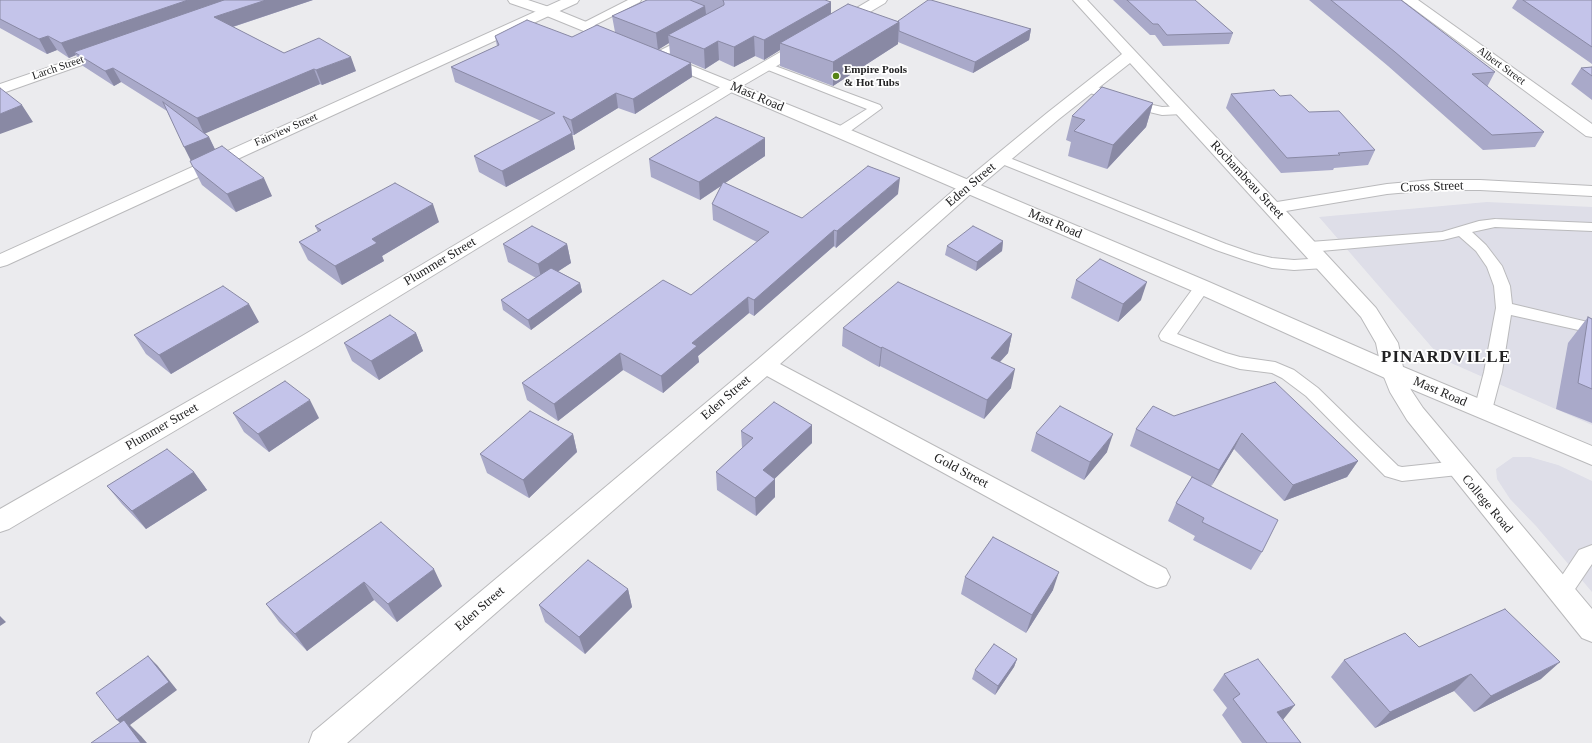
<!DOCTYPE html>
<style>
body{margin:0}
canvas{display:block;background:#ebebee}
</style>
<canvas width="1592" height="743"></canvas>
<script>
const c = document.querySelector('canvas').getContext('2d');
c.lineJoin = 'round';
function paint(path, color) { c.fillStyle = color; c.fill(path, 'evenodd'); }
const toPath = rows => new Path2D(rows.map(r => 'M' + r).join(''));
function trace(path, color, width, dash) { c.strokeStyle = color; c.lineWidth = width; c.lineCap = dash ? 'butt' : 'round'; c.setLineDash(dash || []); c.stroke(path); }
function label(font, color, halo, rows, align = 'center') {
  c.font = font + ' Georgia,serif'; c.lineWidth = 3.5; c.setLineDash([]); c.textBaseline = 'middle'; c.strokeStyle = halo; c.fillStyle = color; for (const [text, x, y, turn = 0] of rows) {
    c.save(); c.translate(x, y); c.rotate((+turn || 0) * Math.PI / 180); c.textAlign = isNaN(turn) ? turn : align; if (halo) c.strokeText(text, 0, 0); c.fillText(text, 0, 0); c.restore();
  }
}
paint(toPath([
 [1487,202,1592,207,1592,425,1442,359,1319,217],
 [1513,457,1530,457,1558,465,1592,481,1592,592,1536,526,1510,499,1497,479,1496,469]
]), '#dedee8');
const service = toPath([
 [628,0,641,0,640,2,589,28,581,28,580,26,581,24,628,0],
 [689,36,695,39,693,41,661,58,653,58,651,56,653,54,689,36],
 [767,63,880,105,882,108,845,135,835,135,834,132,835,129,867,109,763,68,761,66,763,64,767,63],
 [1088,84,1153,105,1162,107,1182,106,1186,107,1188,110,1186,113,1182,114,1162,115,1145,111,1084,91,1082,88,1084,85,1088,84],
 [1002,155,1226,244,1255,254,1272,258,1294,260,1324,258,1329,260,1332,263,1329,266,1324,268,1294,270,1272,268,1245,260,1216,250,997,162,995,159,997,156,1002,155],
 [1495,219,1592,223,1592,231,1495,227,1472,232,1486,245,1502,266,1510,286,1512,304,1592,323,1592,333,1511,315,1502,372,1492,410,1489,415,1483,417,1477,415,1474,410,1484,372,1496,308,1494,286,1487,267,1476,251,1459,236,1443,240,1310,252,1305,250,1303,247,1305,244,1310,242,1442,232,1479,221,1495,219],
 [1202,282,1207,283,1210,287,1177,334,1226,353,1240,357,1275,362,1294,370,1318,388,1398,466,1402,467,1458,461,1465,463,1467,468,1465,473,1458,475,1402,481,1385,476,1306,396,1282,378,1272,373,1240,369,1214,361,1161,340,1159,336,1161,332,1197,283,1202,282],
 [1592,545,1592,564,1569,598,1562,601,1555,598,1552,592,1555,586,1579,550,1592,545]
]);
const minor = toPath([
 [561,0,579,0,577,3,7,265,0,267,0,254,561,0],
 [870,0,887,0,885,3,843,28,838,29,833,28,831,25,833,22,870,0],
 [1073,0,1087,0,1277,202,1387,184,1432,180,1480,180,1592,186,1592,196,1480,190,1432,190,1387,194,1286,211,1376,308,1398,343,1404,372,1401,378,1393,380,1385,378,1382,372,1376,343,1361,317,1130,63,1059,119,974,191,780,364,1166,569,1170,577,1166,585,1157,588,1148,585,767,376,347,743,309,743,313,732,757,360,962,183,1047,113,1122,54,1073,0],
 [1402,0,1418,0,1592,124,1592,137,1586,136,1402,0],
 [806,39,811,40,813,43,811,46,737,89,318,346,9,529,0,532,0,509,302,336,727,83,801,40,806,39],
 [108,47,113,48,115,51,113,54,0,94,0,84,108,47]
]);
const tertiary = toPath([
 [1393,364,1401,366,1411,390,1423,408,1592,609,1592,642,1582,638,1407,420,1390,392,1382,372,1385,366,1393,364]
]);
const secondary = toPath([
 [508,0,528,0,552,8,623,37,625,40,623,43,618,44,613,43,542,14,510,3,508,0],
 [663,54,846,128,1209,282,1401,366,1592,446,1592,465,1385,378,1195,292,834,136,658,61,656,58,658,55,663,54]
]);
trace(service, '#bababc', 2);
trace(minor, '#bababc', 2);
trace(tertiary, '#bababc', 2);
trace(secondary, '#bababc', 2);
paint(service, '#fff');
paint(minor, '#fff');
paint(tertiary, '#fff');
paint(secondary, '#fff');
paint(toPath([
 [0,0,313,0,233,27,284,53,356,71,322,85,320,84,205,133,209,137,215,149,272,196,236,212,202,185,193,167,191,160,167,111,121,82,114,86,83,66,76,55,69,58,57,50,47,54,0,28],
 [647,0,825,0,831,2,831,14,898,21,1031,29,1029,40,973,73,898,42,898,44,833,86,780,66,780,50,764,60,755,56,734,67,719,60,705,69,691,63,692,77,635,114,618,108,574,135,572,135,575,149,506,187,479,172,474,156,541,121,455,82,451,67,497,46,495,36,572,37,615,32,612,16],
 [669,43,670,54,658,49],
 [1113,0,1195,0,1233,33,1229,44,1163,46,1155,35,1150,35],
 [1309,0,1401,0,1495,72,1487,87,1544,132,1535,147,1483,150,1388,66],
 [1517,0,1592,0,1592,64,1512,8],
 [1592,67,1592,100,1571,84,1581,68],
 [1231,94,1280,96,1309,112,1375,150,1368,165,1334,168,1333,170,1281,173,1226,108],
 [1153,103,1146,127,1107,169,1068,156,1071,142,1066,140,1072,116],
 [765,156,725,183,802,218,898,194,836,248,834,246,754,316,749,313,698,356,699,362,663,393,623,370,558,421,527,400,522,383,691,295,757,242,713,220,712,204,721,186,700,200,651,177,649,159],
 [439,222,382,256,384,261,342,285,308,260,299,242,318,232,315,226],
 [1003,241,1002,251,976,271,945,255,947,246],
 [503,244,567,244,571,263,558,271,580,283,582,292,531,330,503,310,501,300,536,278,508,262],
 [1076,280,1141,300,1118,322,1071,298],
 [1588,317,1592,319,1592,423,1556,409,1568,343],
 [259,322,171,374,146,354,134,335],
 [843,328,1012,334,1008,353,1000,362,1011,388,984,419,880,366,879,367,842,346],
 [416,333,423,351,379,380,352,361,344,343],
 [233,413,319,418,269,452,244,432],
 [1174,416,1358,461,1347,477,1284,501,1234,449,1211,486,1262,552,1251,570,1193,540,1195,536,1168,521,1176,503,1192,477,1130,446,1136,429],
 [812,425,812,443,775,478,775,497,756,516,717,490,716,472,742,448,741,431],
 [1036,433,1107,452,1084,480,1031,451],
 [573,434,577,452,529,498,487,473,480,454],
 [194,472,207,490,146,529,122,504,107,486],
 [381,522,442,586,397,622,374,600,307,651,279,622,266,604],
 [965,577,1053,590,1026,633,961,594],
 [628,589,632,607,585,654,545,622,539,605],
 [1419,647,1541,679,1474,712,1454,691,1375,728,1331,677,1344,660],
 [1017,659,1014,667,995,695,972,679,975,670],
 [1224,674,1283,720,1301,743,1242,743,1222,715,1227,708,1213,690]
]), '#a9a9c9');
paint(toPath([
 [188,0,234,0,74,52,76,55,69,58,61,43],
 [266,0,313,0,220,31,214,17],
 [831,2,831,21,780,43,780,50,764,60,764,40],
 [705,6,707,22,668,35,669,43,658,50,656,33],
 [899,22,898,44,833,86,833,62],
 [1031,29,1029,40,973,73,975,62],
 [48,36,57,50,47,54,39,39],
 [754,36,755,56,734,67,734,47],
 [718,41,719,60,705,69,704,49],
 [351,57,356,71,322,85,316,70],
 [691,63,692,77,635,114,633,99],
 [113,68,121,82,114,86,105,71],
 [314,69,320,84,204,134,197,118],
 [616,93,618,108,574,135,571,120],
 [1153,103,1146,127,1107,169,1113,145],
 [22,105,33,122,0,134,0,114],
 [572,133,575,149,506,187,502,171],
 [209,137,217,154,193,165,184,147],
 [765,138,765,156,700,200,699,182],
 [264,178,272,196,236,212,227,194],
 [900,178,898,194,836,248,837,231],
 [433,204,439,222,382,256,384,261,342,285,335,266,372,239],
 [834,230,834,246,754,316,754,300],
 [1003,241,1002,251,976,271,977,262],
 [567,244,571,263,542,282,538,264],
 [1147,282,1141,300,1118,322,1123,304],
 [580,283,582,292,531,330,528,320],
 [748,297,749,313,698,356,699,362,663,393,661,376,692,343],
 [249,304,259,322,171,374,159,355],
 [416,333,423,351,379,380,371,361],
 [1012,334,1008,353,987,376,991,358],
 [882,347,880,366,879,367,881,348],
 [620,353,623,370,558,421,554,404],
 [1015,369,1011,388,984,419,987,400],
 [310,400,319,418,269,452,258,434],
 [812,425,812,443,764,489,763,470],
 [1242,433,1234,449,1211,487,1219,470],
 [573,434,577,452,529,498,523,480],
 [1113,434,1107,452,1084,480,1090,462],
 [1358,461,1347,477,1284,501,1293,485],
 [194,472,207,490,146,529,132,511],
 [775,479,775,497,756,516,755,498],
 [434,569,442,586,397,622,388,604],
 [1059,572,1053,590,1026,633,1032,615],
 [364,582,374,600,307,651,295,634],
 [628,589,632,607,585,654,579,637],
 [0,616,6,622,0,626],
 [148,656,157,665,177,690,130,725,141,736,147,743,141,743,117,720],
 [1017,659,1014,667,995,695,998,686],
 [1560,662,1541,679,1474,712,1491,696],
 [1471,674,1454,691,1375,728,1390,712],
 [1295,705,1282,721,1277,712]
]), '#8989a4');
const building = toPath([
 [0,0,188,0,61,43,48,36,39,39,0,19,0,0],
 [224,0,266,0,214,17,284,53,319,38,351,57,316,70,314,69,197,118,113,68,105,71,74,52,224,0],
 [647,0,690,0,705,6,656,33,612,16,647,0],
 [723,0,825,0,831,2,764,40,754,36,734,47,718,41,704,49,668,35,724,5,724,3,723,0],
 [928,0,931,0,1031,29,975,62,899,31,899,22,898,21,928,0],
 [1127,0,1195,0,1233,33,1167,35,1158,24,1153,24,1127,0],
 [1331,0,1401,0,1495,72,1472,74,1544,132,1492,135,1395,52,1331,0],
 [1523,0,1592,0,1592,47,1523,0],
 [848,4,899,22,833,62,780,43,848,4],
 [527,20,572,37,597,25,691,63,633,99,616,93,571,120,563,116,572,133,502,171,474,156,555,113,451,67,499,45,495,36,527,20],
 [1592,67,1592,76,1581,68,1592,67],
 [1102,87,1153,103,1113,145,1074,131,1085,120,1072,116,1102,87],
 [0,88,22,105,0,114,0,88],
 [1274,90,1280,96,1291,95,1309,112,1339,111,1375,150,1338,153,1340,155,1287,158,1231,94,1274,90],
 [163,102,209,137,184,147,163,102],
 [716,117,765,138,699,182,649,159,716,117],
 [222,146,264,178,227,194,193,167,190,161,222,146],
 [868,166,900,178,837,231,834,230,754,300,748,297,692,343,697,346,661,376,620,353,554,404,522,383,663,280,691,295,769,232,712,204,723,182,802,218,868,166],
 [395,183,433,204,372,239,377,243,335,266,299,242,321,230,315,226,395,183],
 [532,226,567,244,538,264,503,244,532,226],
 [973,226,1003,241,977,262,947,246,973,226],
 [1100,259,1147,282,1123,304,1076,280,1100,259],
 [551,268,580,283,528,320,501,300,551,268],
 [898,282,1012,334,991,358,1015,369,987,400,882,347,881,348,843,328,898,282],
 [223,286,249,304,159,355,134,335,223,286],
 [390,315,416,333,371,361,344,343,390,315],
 [1588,317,1592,319,1592,389,1578,383,1588,317],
 [285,381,310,400,258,434,233,413,285,381],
 [1275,382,1358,461,1293,485,1242,433,1219,470,1136,429,1153,406,1174,416,1275,382],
 [774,402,812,425,763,470,775,479,755,498,716,472,753,438,741,431,774,402],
 [1060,406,1113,434,1090,462,1036,433,1060,406],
 [530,411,573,434,523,480,480,454,530,411],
 [167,449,194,472,132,511,107,486,167,449],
 [1192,477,1278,520,1262,552,1202,522,1204,518,1176,503,1192,477],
 [381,522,434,569,388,604,364,582,295,634,266,604,381,522],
 [993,537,1059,572,1032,615,965,577,993,537],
 [588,560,628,589,579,637,539,605,588,560],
 [1505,609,1560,662,1491,696,1471,674,1390,712,1344,660,1405,633,1419,647,1505,609],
 [994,644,1017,659,998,686,975,670,994,644],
 [148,656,169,682,117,720,96,693,148,656],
 [1258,659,1295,705,1277,712,1301,743,1267,743,1233,699,1240,694,1224,674,1258,659],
 [124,720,141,743,91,743,124,720]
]);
paint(building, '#c4c4ea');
trace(building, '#8989a4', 1);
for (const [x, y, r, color] of [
 [836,76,4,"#558415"]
]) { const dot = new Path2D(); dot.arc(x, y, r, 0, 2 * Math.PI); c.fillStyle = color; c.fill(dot); trace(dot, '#fff', 1.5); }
label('11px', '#222223', '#fff', [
 ["Albert Street",1501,66,36],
 ["Larch Street",58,68,-19],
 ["Fairview Street",286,130,-24]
]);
label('bold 11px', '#222223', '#fff', [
 ["Empire Pools",844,70],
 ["& Hot Tubs",844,83]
], 'left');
label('13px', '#222223', '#fff', [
 ["Mast Road",757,97,23],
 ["Rochambeau Street",1247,180,47],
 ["Eden Street",971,185,-40],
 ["Cross Street",1432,187,-2],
 ["Mast Road",1055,224,23],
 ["Plummer Street",440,262,-31],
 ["Mast Road",1440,392,23],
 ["Eden Street",726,398,-41],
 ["Plummer Street",162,427,-30],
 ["Gold Street",961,471,28],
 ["College Road",1487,504,50],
 ["Eden Street",480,609,-41]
]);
c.letterSpacing = '1px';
label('bold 17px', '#222223', '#fff', [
 ["PINARDVILLE",1446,358]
]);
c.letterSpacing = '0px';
</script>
